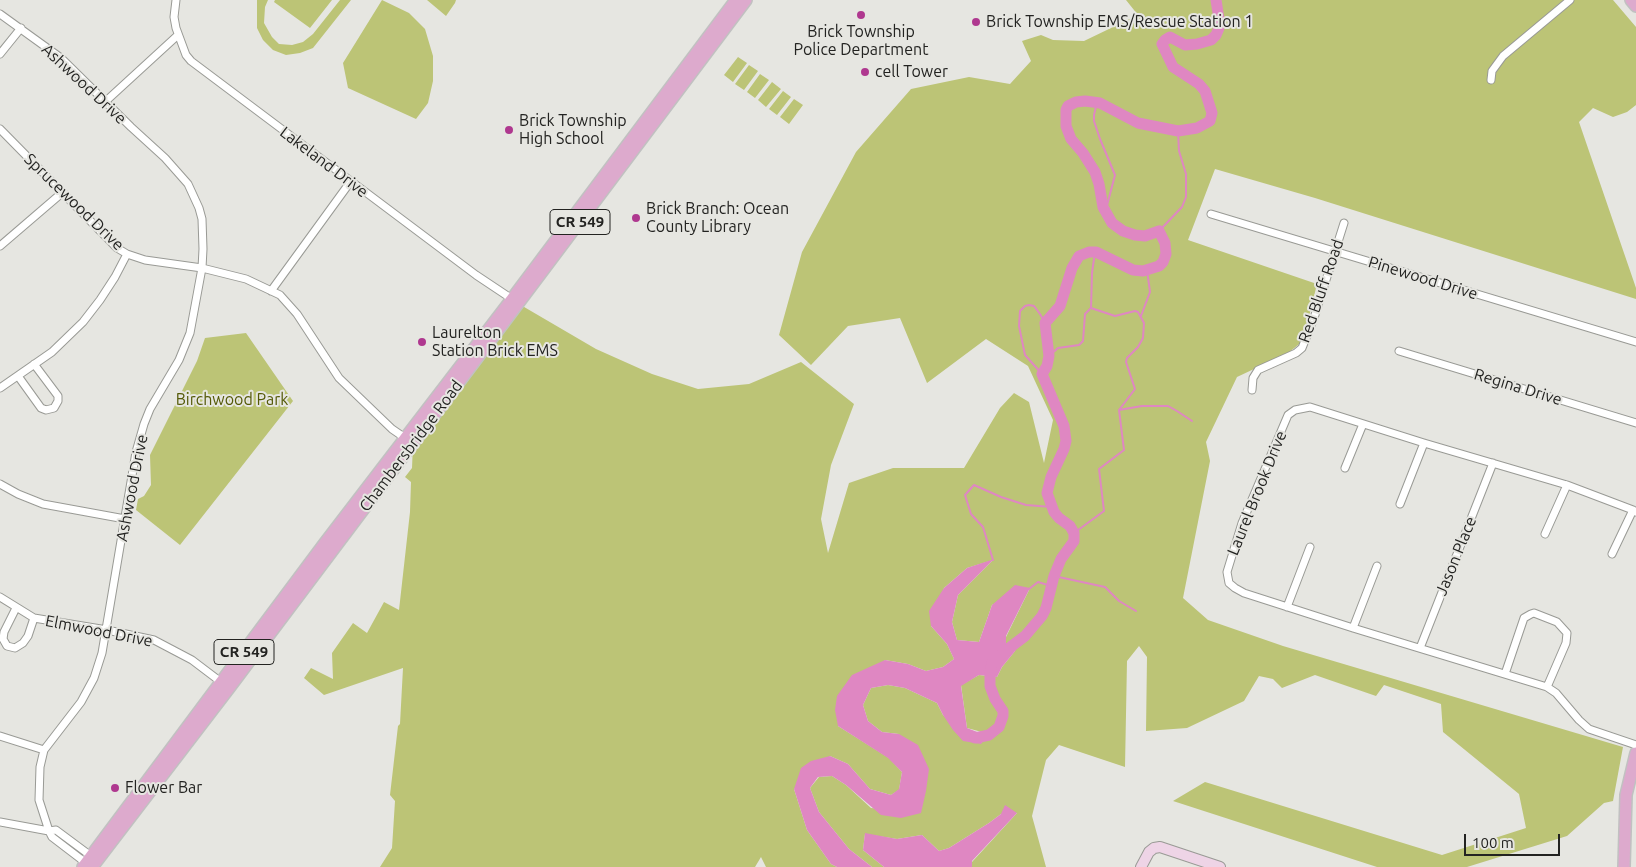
<!DOCTYPE html>
<style>
body{margin:0}
#map{position:relative;width:1636px;height:867px;overflow:hidden;background:#e6e6e1;font-family:Ubuntu,sans-serif}
canvas{display:block}
.scale{position:absolute;left:1464px;top:834px;width:96px;height:22px;box-sizing:border-box;border:2px solid #232321;border-top:0;padding-left:6px;font-size:15px;line-height:18px;white-space:nowrap;color:#232321;-webkit-text-stroke:4px #e6e6e1;paint-order:stroke}
</style>
<div id="map">
<canvas width="1636" height="867"></canvas>
<div class="scale">100 m</div>
</div>
<script>
const c = document.querySelector('canvas').getContext('2d');
c.lineJoin = 'round';
function paint(path, color) { c.fillStyle = color; c.fill(path, 'evenodd'); }
const toPath = rows => new Path2D(rows.map(r => 'M' + r).join(''));
function trace(path, color, width, dash) { c.strokeStyle = color; c.lineWidth = width; c.lineCap = dash ? 'butt' : 'round'; c.setLineDash(dash || []); c.stroke(path); }
function label(font, color, halo, rows, align = 'center') {
  c.font = font + ' Ubuntu,sans-serif'; c.lineWidth = 4; c.setLineDash([]); c.textBaseline = 'middle'; c.strokeStyle = halo; c.fillStyle = color; for (const [text, x, y, turn = 0] of rows) {
    c.save(); c.translate(x, y); c.rotate((+turn || 0) * Math.PI / 180); c.textAlign = isNaN(turn) ? turn : align; if (halo) c.strokeText(text, 0, 0); c.fillText(text, 0, 0); c.restore();
  }
}
paint(toPath([
 [257,0,268,0,265,7,264,23,272,37,279,44,292,45,303,42,313,34,340,0,351,0,313,48,300,53,286,55,273,50,263,40,257,28],
 [275,0,332,0,310,28,274,2],
 [382,0,409,13,425,29,433,56,433,81,428,103,416,119,348,88,343,63],
 [427,0,456,0,455,3,446,16],
 [1126,0,1613,0,1636,27,1636,105,1627,112,1613,117,1593,108,1579,122,1636,288,1636,299,1315,198,1215,169,1188,240,1317,284,1303,341,1288,353,1237,377,1206,442,1210,461,1183,598,1208,620,1283,646,1623,747,1613,801,1604,803,1567,836,1467,867,1377,867,1173,801,1205,782,1442,855,1526,828,1519,794,1443,732,1441,704,1384,685,1376,696,1315,675,1282,688,1273,679,1259,676,1244,701,1187,728,1146,731,1147,657,1139,646,1127,661,1125,767,1059,745,1046,760,1032,816,1046,867,972,867,972,862,1017,813,1001,814,989,823,949,848,939,851,922,835,897,839,865,834,863,850,884,867,872,867,849,849,819,812,810,788,819,777,832,776,846,785,871,808,921,813,899,734,882,732,868,721,863,705,871,688,888,685,905,688,937,703,943,715,981,743,989,734,967,728,961,685,979,675,997,677,1002,667,1015,651,1006,645,1006,637,1030,588,992,605,979,642,957,640,952,622,958,595,993,560,967,568,944,588,931,626,947,644,954,659,943,667,926,671,908,664,885,660,838,726,889,758,902,772,899,790,891,795,870,789,848,764,830,756,794,789,807,830,831,864,837,867,766,867,761,857,755,867,380,867,392,848,395,801,390,795,398,726,400,724,403,668,324,695,304,678,311,668,333,679,332,653,353,623,367,633,384,602,399,610,410,512,411,482,405,477,412,468,413,444,519,304,596,349,652,374,698,389,749,384,801,362,854,404,831,465,821,519,828,553,849,483,893,468,964,468,1000,408,1014,393,1029,402,1044,463,1053,420,1028,366,986,339,927,383,900,318,848,326,811,365,779,335,802,252,856,152,911,89,969,77,1010,84,1031,61,1022,41,1041,35,1053,40,1084,41,1138,15],
 [738,57,747,63,733,82,724,75],
 [749,65,758,71,744,90,735,84],
 [760,74,769,80,755,98,747,92],
 [772,82,781,89,766,107,758,100],
 [783,91,791,97,777,115,769,109],
 [794,99,803,105,789,124,780,117],
 [246,333,293,401,180,545,136,510,138,499,144,496,151,485,150,455,197,361,205,338]
]), '#bcc476');
paint(toPath([
 [994,559,958,595,952,622,957,640,979,642,992,605,1015,585,1030,588,1006,636,1006,645,1016,650,1002,667,997,677,979,675,961,686,967,728,980,733,989,734,981,744,963,741,953,730,943,715,937,703,905,688,888,685,871,688,863,705,868,721,882,732,899,734,918,745,929,769,926,791,921,813,901,818,881,815,846,785,832,776,818,777,810,788,819,812,849,849,872,867,837,867,831,864,807,830,794,789,801,768,811,761,830,756,848,764,870,789,891,795,899,789,902,772,888,758,838,726,835,710,837,696,852,675,885,660,908,664,926,671,943,667,954,659,947,644,931,626,929,611,944,588,967,568],
 [1005,805,1017,813,972,861,972,867,884,867,863,850,865,833,897,839,922,835,939,851,949,848,989,823,1001,814]
]), '#df87c2');
trace(toPath([
 [1097,102,1094,115,1094,121,1100,139,1115,175,1105,213],
 [1159,231,1182,207,1186,197,1186,174,1179,151,1178,131],
 [1091,308,1115,316,1135,311,1138,312,1144,323,1143,338,1138,347,1127,358,1126,362,1135,389,1119,410],
 [1141,316,1150,292,1147,270],
 [1049,356,1058,348,1079,345,1083,341,1085,314,1091,308,1092,273,1095,252],
 [1042,374,1025,355,1019,326,1020,311,1025,306,1029,305,1034,306,1040,314,1045,323],
 [1074,533,1104,511,1099,469,1124,450,1119,410,1142,406,1168,406,1177,411,1192,421],
 [993,560,983,527,971,514,965,495,974,485,1001,497,1026,505,1052,507],
 [1054,576,1105,587,1119,601,1136,611],
 [1029,589,1038,582,1051,586]
]), '#df87c2', 2);
trace(toPath([
 [975,738,989,735,999,727,1003,716,1003,711,995,699,990,686,990,674,992,663,1000,655,1025,636,1042,616,1046,608,1054,576,1061,559,1074,541,1074,533,1070,526,1059,518,1054,512,1047,493,1051,477,1064,449,1066,441,1064,426,1042,374,1047,366,1049,356,1045,323,1060,306,1072,268,1079,256,1089,252,1096,252,1133,270,1143,271,1159,266,1163,262,1166,254,1165,243,1159,231,1145,236,1135,235,1123,231,1112,223,1103,207,1099,184,1095,172,1083,153,1071,139,1066,126,1066,110,1068,106,1076,102,1085,101,1100,103,1138,123,1178,131,1197,128,1210,121,1212,113,1205,91,1199,84,1173,67,1162,44,1165,40,1170,37,1185,45,1197,44,1211,40,1216,35,1219,28,1219,19,1216,0]
]), '#df87c2', 11);
const street = toPath([
 [176,0,174,17,176,28,186,55,191,61,476,275,512,299],
 [0,14,61,58,131,127,165,158,188,184,199,208,202,219,203,249,202,268,190,333,179,360,150,409,144,424,136,452,102,653,94,678,81,702,44,750,40,767,39,800,49,831,52,837,86,863],
 [0,54,21,28],
 [1491,80,1492,71,1503,56,1570,0],
 [106,101,178,35],
 [0,129,117,248,127,254,145,260,202,268,246,279,280,295,297,314,339,378,392,429,408,440],
 [1211,214,1636,342],
 [0,246,63,192],
 [271,291,351,181],
 [1399,351,1636,423],
 [18,376,41,408,46,410,54,408,58,401,58,396,34,364],
 [0,388,52,352,83,322,100,300,115,277,127,254],
 [1252,390,1253,378,1258,370,1296,353,1302,348,1314,318,1344,223],
 [1345,468,1363,424],
 [0,484,18,494,43,504,125,519],
 [1400,504,1424,443],
 [1636,512,1633,510,1567,485,1424,443,1310,407,1295,410,1288,415,1242,523,1227,572,1229,583,1235,588,1244,593,1353,628,1547,687,1556,693,1579,720,1589,729,1636,745],
 [1545,534,1567,485],
 [1612,554,1633,510],
 [0,597,34,618,107,630,154,640,192,660,221,682],
 [1287,607,1310,547],
 [16,608,4,632,3,639,7,646,15,648,23,643,28,636,34,618],
 [1353,628,1377,566],
 [1420,648,1493,463],
 [1505,674,1524,618,1531,614,1534,613,1557,622,1567,633,1566,643,1547,687],
 [0,736,44,750],
 [0,822,49,831,56,830,91,856]
]);
const secondary = toPath([
 [1141,867,1149,852,1154,848,1160,847,1220,867]
]);
const primary = toPath([
 [1631,0,1636,6],
 [83,867,325,543,512,299,736,0],
 [92,867,229,688,746,0],
 [1624,867,1626,795,1636,753]
]);
trace(street, '#999a95', 9);
trace(secondary, '#999a95', 12);
trace(primary, '#c1c1c1', 14);
trace(street, '#fff', 7);
trace(secondary, '#eed4e6', 10);
trace(primary, '#ddaacd', 11);
for (const [x, y, r, color] of [
 [861,15,5,"#af388f"],
 [976,22,5,"#af388f"],
 [865,72,5,"#af388f"],
 [509,130,5,"#af388f"],
 [636,218,5,"#af388f"],
 [422,342,5,"#af388f"],
 [115,788,5,"#af388f"]
]) { const dot = new Path2D(); dot.arc(x, y, r, 0, 2 * Math.PI); c.fillStyle = color; c.fill(dot); trace(dot, '#e6e6e1', 2); }
for (const [x, y, w] of [
 [580,222,60],
 [244,652,60]
]) { const box = new Path2D(); box.roundRect(x - w / 2, y - 12.5, w, 25, 4); c.fillStyle = '#e6e6e1'; c.fill(box); trace(box, '#232321', 1); }
label('bold 15px', '#232321', null, [
 ["CR 549",580,222],
 ["CR 549",244,652]
]);
label('16px', '#232321', '#e6e6e1', [
 ["Brick Township EMS/Rescue Station 1",986,22],
 ["Brick Township",861,32,"center"],
 ["Police Department",861,50,"center"],
 ["cell Tower",875,72],
 ["Brick Township",519,121],
 ["High School",519,139],
 ["Brick Branch: Ocean",646,209],
 ["County Library",646,227],
 ["Laurelton",432,333],
 ["Station Brick EMS",432,351],
 ["Flower Bar",125,788]
], 'left');
label('16px', '#232321', '#e6e6e1', [
 ["Ashwood Drive",84,84,43],
 ["Lakeland Drive",324,162,37],
 ["Sprucewood Drive",74,202,44],
 ["Pinewood Drive",1423,278,17],
 ["Red Bluff Road",1321,291,-71],
 ["Regina Drive",1518,387,17],
 ["Chambersbridge Road",411,446,-53],
 ["Ashwood Drive",132,488,-79],
 ["Laurel Brook Drive",1257,493,-68],
 ["Jason Place",1456,556,-68],
 ["Elmwood Drive",99,631,11]
]);
label('16px', '#545907', '#e6e6e1', [
 ["Birchwood Park",232,400]
]);
</script>
